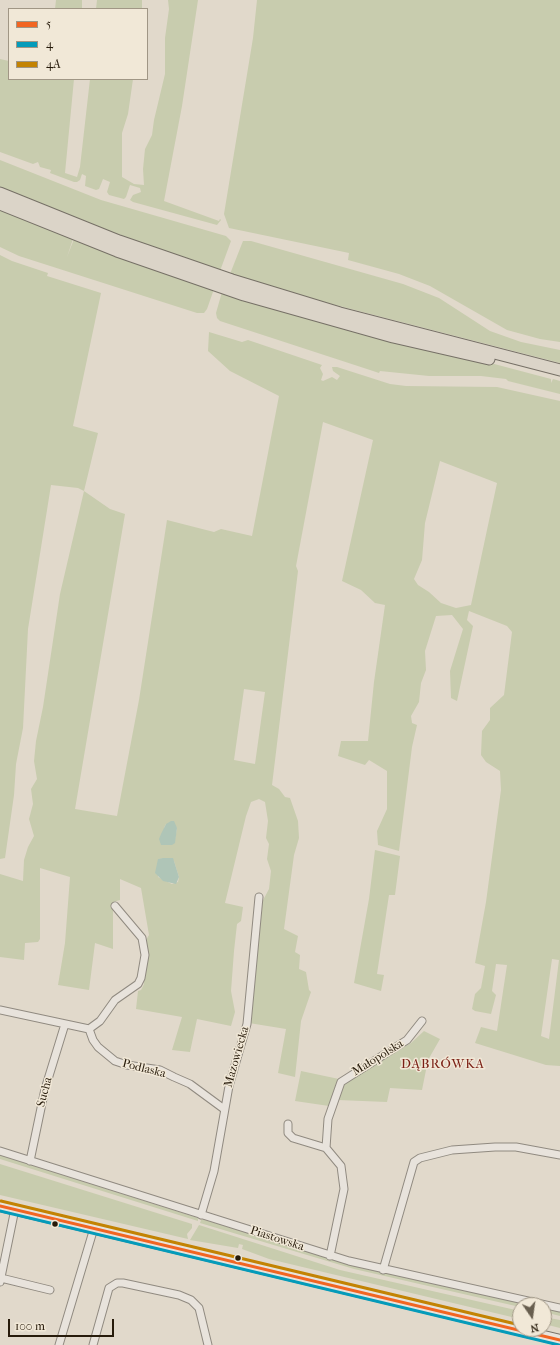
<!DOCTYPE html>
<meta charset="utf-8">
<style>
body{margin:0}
#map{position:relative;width:560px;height:1345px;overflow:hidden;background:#e1d9cb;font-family:"IM FELL French Canon",serif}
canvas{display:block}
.legend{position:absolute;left:8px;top:8px;width:140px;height:72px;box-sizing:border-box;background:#f1e8d7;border:1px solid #a09685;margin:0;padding:5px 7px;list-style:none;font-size:12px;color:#271b0b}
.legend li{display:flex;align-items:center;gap:8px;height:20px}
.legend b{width:20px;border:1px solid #a09685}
.north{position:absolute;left:512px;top:1297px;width:40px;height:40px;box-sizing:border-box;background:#f1e8d7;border:1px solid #a09685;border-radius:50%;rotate:167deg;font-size:11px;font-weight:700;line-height:16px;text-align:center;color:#271b0b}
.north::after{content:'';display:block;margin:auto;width:14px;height:18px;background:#685e4e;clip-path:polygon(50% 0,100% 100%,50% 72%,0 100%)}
.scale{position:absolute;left:8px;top:1319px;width:106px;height:18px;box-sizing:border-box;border:2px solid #271b0b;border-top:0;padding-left:5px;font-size:12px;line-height:14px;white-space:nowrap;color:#271b0b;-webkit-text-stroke:3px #f1e8d7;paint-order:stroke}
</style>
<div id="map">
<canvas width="560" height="1345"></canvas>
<ul class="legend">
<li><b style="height:5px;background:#f26522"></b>5</li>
<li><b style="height:5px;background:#049bba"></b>4</li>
<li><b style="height:5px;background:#c38303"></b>4A</li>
</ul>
<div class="north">N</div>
<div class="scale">100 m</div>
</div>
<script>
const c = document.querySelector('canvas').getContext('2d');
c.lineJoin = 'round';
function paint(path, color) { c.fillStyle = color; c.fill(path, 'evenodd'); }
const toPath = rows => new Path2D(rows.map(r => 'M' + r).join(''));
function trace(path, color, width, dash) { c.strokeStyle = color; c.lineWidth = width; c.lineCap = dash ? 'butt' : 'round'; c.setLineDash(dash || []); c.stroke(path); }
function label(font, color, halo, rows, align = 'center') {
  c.font = font + ' "IM FELL French Canon",serif'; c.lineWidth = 3; c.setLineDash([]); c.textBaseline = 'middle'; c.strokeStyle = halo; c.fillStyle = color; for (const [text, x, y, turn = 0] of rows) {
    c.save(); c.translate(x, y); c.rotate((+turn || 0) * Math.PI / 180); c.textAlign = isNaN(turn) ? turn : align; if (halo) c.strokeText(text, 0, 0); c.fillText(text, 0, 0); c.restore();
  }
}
paint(toPath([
 [56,0,82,0,82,9,55,9],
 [97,0,142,0,142,9,96,9],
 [168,0,198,0,182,106,164,201,219,221,220,219,221,220,217,225,133,202,130,200,133,195,141,192,140,188,130,185,126,197,124,199,109,195,107,192,110,182,103,179,99,189,96,190,85,186,86,176,82,174,80,180,77,182,74,182,50,173,51,170,40,167,38,162,33,164,0,152,0,59,9,61,9,79,74,79,65,173,77,177,80,167,90,79,133,79,128,114,122,133,122,177,134,184,144,185,143,169,145,149,152,135,154,120,165,74,165,38,169,9],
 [257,0,560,0,560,342,540,339,507,330,430,286,399,274,348,260,349,253,229,228,224,214,253,38],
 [0,160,101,200,226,236,231,241,220,271,69,217,0,188],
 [0,210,73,239,67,257,74,239,214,289,207,309,204,313,197,313,19,256,0,247],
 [243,241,251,241,403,284,439,298,490,331,521,342,560,350,560,363,293,294,230,274],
 [0,255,12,261,48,273,47,276,101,293,73,426,98,433,84,491,110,509,125,514,75,809,117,816,139,700,167,520,214,532,221,529,252,536,279,396,230,371,208,351,209,332,242,342,248,340,322,365,320,368,323,374,321,380,323,381,332,377,337,380,340,376,333,371,332,367,337,367,390,384,406,386,497,387,560,401,560,1066,546,1065,475,1043,481,1027,497,1031,507,965,496,964,492,991,496,995,491,1014,475,1011,472,1009,475,994,481,988,485,966,475,963,486,902,501,790,500,771,486,762,481,755,482,731,490,720,490,708,504,695,512,632,507,626,469,611,467,620,473,626,457,701,451,698,450,671,463,629,452,615,436,616,425,651,426,670,421,683,419,702,411,716,412,723,417,725,412,747,399,851,378,845,377,831,387,809,387,771,369,760,365,765,338,756,341,741,368,741,374,682,385,605,375,603,361,590,342,581,373,440,323,422,296,566,298,571,272,785,279,789,285,797,290,798,298,821,299,838,294,855,284,929,298,936,295,952,300,955,299,969,306,972,309,990,311,992,301,1021,295,1077,278,1073,286,1029,249,1023,262,902,269,889,271,871,267,859,269,844,266,838,268,821,265,802,259,799,251,802,246,816,225,903,243,907,241,921,237,924,234,951,231,991,235,1012,231,1026,197,1019,190,1052,172,1050,182,1017,136,1009,138,991,141,990,144,984,146,940,149,935,141,888,120,879,120,900,113,902,113,949,95,943,89,990,58,985,65,943,70,877,40,868,40,939,38,942,25,943,24,960,0,957,0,874,23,881,24,860,28,847,34,836,29,819,33,804,31,789,37,779,34,761,36,741,43,707,60,594,84,491,78,488,51,485,28,629,23,728,16,764,14,795,5,858,0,859],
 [440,461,497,483,471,605,456,608,441,603,429,592,418,585,414,579,422,560,425,523],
 [244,689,265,692,255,764,234,760],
 [166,824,177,828,175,839,164,828],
 [170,858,174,861,179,877,178,882,172,884,158,877,158,859],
 [552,959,559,960,549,1039,541,1036],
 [222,292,551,379,551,383,553,379,560,381,560,394,508,381,506,379,481,376,429,376,380,371,379,373,370,370,220,321,217,318,216,313],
 [375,850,400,856,395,895,389,895,377,974,384,975,381,991,354,983,369,899],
 [424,1031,440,1039,428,1060,422,1090,390,1088,387,1102,338,1100,343,1083,411,1043],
 [301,1071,339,1079,329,1106,295,1101],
 [0,1155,195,1217,198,1218,198,1221,0,1159],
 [0,1164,192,1224,192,1228,187,1234,188,1239,0,1195],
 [199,1219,205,1220,367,1269,532,1305,520,1305,520,1307,354,1269,200,1223,201,1220],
 [199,1225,340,1270,520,1311,520,1319,269,1259,242,1249,243,1245,239,1244,238,1248,190,1240],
 [544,1307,560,1311,560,1316,544,1312],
 [544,1317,560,1320,560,1328,544,1324]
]), '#c8ccae');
paint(toPath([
 [171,821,174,821,177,828,175,843,172,845,161,845,159,839,161,834,166,824],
 [163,858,173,858,174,861,179,877,176,884,163,881,155,873,158,859]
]), '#afc5b7');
const street = toPath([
 [0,1010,89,1029],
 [89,1029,93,1040,98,1047,115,1061,127,1065,160,1070,174,1077,190,1084,224,1109],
 [89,1029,100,1021,115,1000,138,984,141,978,145,955,142,938,115,906],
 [288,1124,288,1133,293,1138,326,1148],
 [0,1151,349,1261,560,1308],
 [30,1161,45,1089,65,1024],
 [201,1215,214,1171,229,1086,247,1024,259,897],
 [330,1256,344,1189,341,1166,326,1148,328,1119,341,1082,407,1040,422,1021],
 [383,1270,414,1162,420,1158,452,1150,495,1147,516,1147,560,1155],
 [1,1278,50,1290],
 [0,1282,15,1209],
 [59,1345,94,1228],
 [93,1345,109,1288,117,1283,123,1283,179,1295,191,1300,199,1308,208,1345]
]);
const secondary = toPath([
 [0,1206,560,1340]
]);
const primary = toPath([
 [0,193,119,241,232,280,340,313,560,370],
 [0,204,117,251,244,295,393,337,489,359]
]);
trace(street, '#908a80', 9);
trace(secondary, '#767066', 12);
trace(primary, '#767066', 13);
trace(street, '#e8e3dc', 7);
trace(secondary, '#e8e3dc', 10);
trace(primary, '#dbd4c8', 11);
trace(toPath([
 [0,1206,560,1340]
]), '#f26522', 3);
trace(toPath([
 [0,1211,559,1345]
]), '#049bba', 3);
trace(toPath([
 [1,1201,520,1325]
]), '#c38303', 3);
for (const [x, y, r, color] of [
 [55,1224,3.5,"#271b0b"],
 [238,1258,3.5,"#271b0b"]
]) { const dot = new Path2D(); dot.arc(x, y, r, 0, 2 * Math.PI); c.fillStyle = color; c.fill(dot); trace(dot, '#f1e8d7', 1.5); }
label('12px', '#271b0b', '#f1e8d7', [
 ["Mazowiecka",237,1057,-74],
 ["Małopolska",378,1058,-32],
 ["Podlaska",144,1069,14],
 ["Sucha",45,1092,-75],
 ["Piastowska",277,1239,18]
]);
c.letterSpacing = '1px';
label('13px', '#7a1f14', '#f1e8d7', [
 ["DĄBRÓWKA",443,1065]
]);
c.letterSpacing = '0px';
</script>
